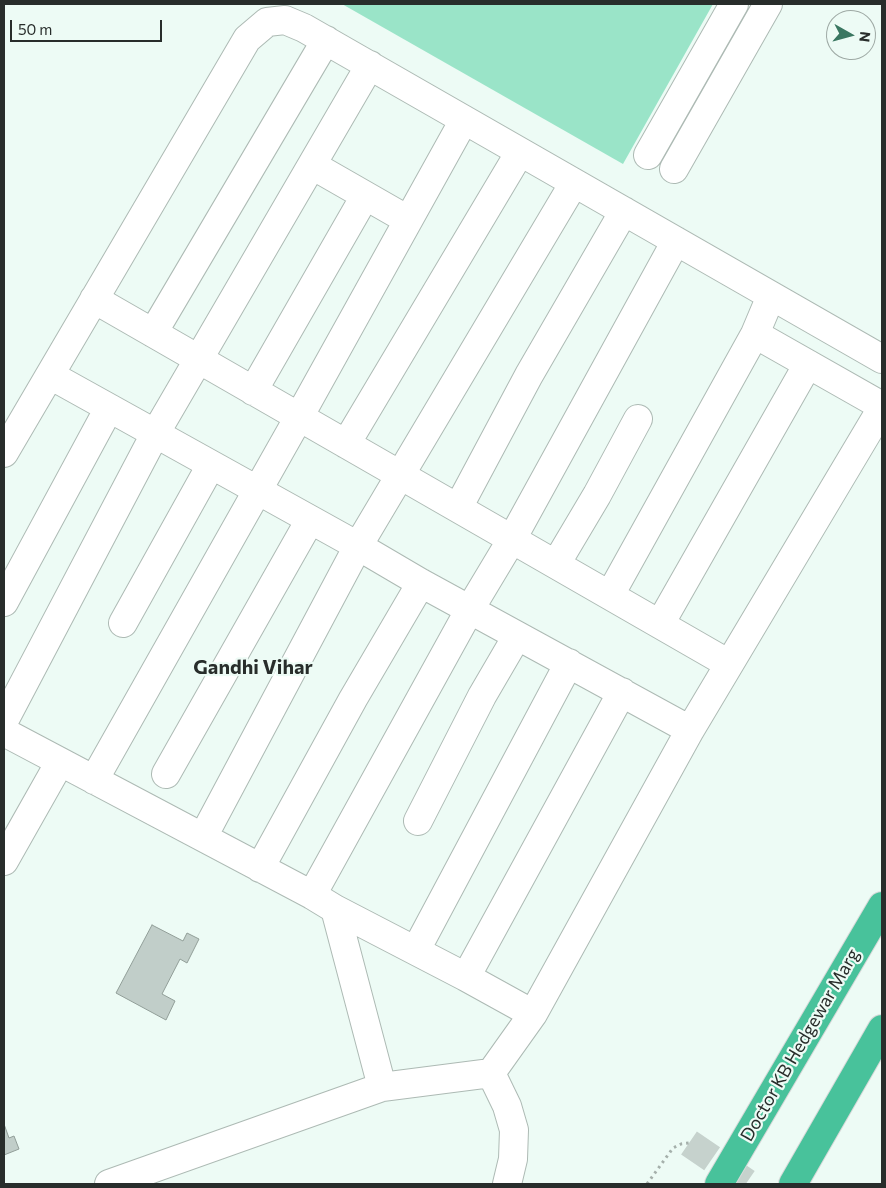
<!DOCTYPE html>
<style>
body{margin:0}
#map{position:relative;width:886px;height:1188px;overflow:hidden;background:#edfbf5;font-family:Commissioner,sans-serif}
canvas{display:block}
.frame{position:absolute;inset:0;border:5px solid #282d2b;pointer-events:none}
.north{position:absolute;left:826px;top:10px;width:50px;height:50px;box-sizing:border-box;background:#edfbf5;border:1px solid #9ea9a4;border-radius:50%;rotate:97deg;font-size:14px;font-weight:700;line-height:20px;text-align:center;color:#282d2b}
.north::after{content:'';display:block;margin:auto;width:18px;height:22px;background:#3a7761;clip-path:polygon(50% 0,100% 100%,50% 72%,0 100%)}
.scale{position:absolute;left:10px;top:20px;width:152px;height:22px;box-sizing:border-box;border:2px solid #282d2b;border-top:0;padding-left:6px;font-size:15px;line-height:18px;white-space:nowrap;color:#282d2b;-webkit-text-stroke:4px #edfbf5;paint-order:stroke}
</style>
<div id="map">
<canvas width="886" height="1188"></canvas>
<div class="frame"></div>
<div class="north">N</div>
<div class="scale">50 m</div>
</div>
<script>
const c = document.querySelector('canvas').getContext('2d');
c.lineJoin = 'round';
function paint(path, color) { c.fillStyle = color; c.fill(path, 'evenodd'); }
const toPath = rows => new Path2D(rows.map(r => 'M' + r).join(''));
function trace(path, color, width, dash) { c.strokeStyle = color; c.lineWidth = width; c.lineCap = dash ? 'butt' : 'round'; c.setLineDash(dash || []); c.stroke(path); }
function label(font, color, halo, rows, align = 'center') {
  c.font = font + ' Commissioner,sans-serif'; c.lineWidth = 4.5; c.setLineDash([]); c.textBaseline = 'middle'; c.strokeStyle = halo; c.fillStyle = color; for (const [text, x, y, turn = 0] of rows) {
    c.save(); c.translate(x, y); c.rotate((+turn || 0) * Math.PI / 180); c.textAlign = isNaN(turn) ? turn : align; if (halo) c.strokeText(text, 0, 0); c.fillText(text, 0, 0); c.restore();
  }
}
paint(toPath([
 [342,4,713,4,623,164]
]), '#9ae4c8');
const building = toPath([
 [152,925,183,941,187,933,199,939,187,963,180,959,162,994,175,1001,166,1020,116,993,152,925],
 [4,1124,9,1138,14,1136,19,1149,4,1155,4,1124]
]);
paint(building, '#c1cec9');
trace(building, '#919e98', 1);
trace(toPath([
 [689,1143,749,1184]
]), '#c6d2cd', 28, [28, 14]);
const minor = toPath([
 [648,155,734,4],
 [312,165,408,220],
 [674,169,768,4],
 [94,299,729,664],
 [153,333,326,40],
 [755,334,882,406],
 [50,375,358,546,421,583,690,730],
 [253,391,365,196],
 [346,444,520,152],
 [4,453,247,39,267,22,285,20,304,28,882,359],
 [458,508,529,375,624,211],
 [556,564,597,495,638,419],
 [610,595,755,334,771,296],
 [4,602,109,408],
 [123,623,211,465],
 [660,624,808,364],
 [4,721,155,434,370,65],
 [4,732,312,895,335,909,466,977,533,1014],
 [166,774,310,520],
 [94,780,299,417,464,120],
 [418,821,482,696,517,636],
 [203,837,358,546,574,183],
 [4,861,60,762],
 [260,868,353,699,421,583],
 [312,895,470,609,512,539,676,241],
 [335,909,382,1087],
 [416,950,569,663],
 [466,977,622,692],
 [491,1073,533,1014,690,730,882,408],
 [109,1184,382,1087,491,1073,507,1106,514,1130,513,1159,507,1184]
]);
const highway = toPath([
 [719,1184,882,906],
 [793,1184,882,1029]
]);
trace(minor, '#adbab4', 30);
trace(highway, '#d8d9d9', 30);
trace(toPath([
 [647,1184,673,1148,681,1144,689,1143]
]), '#a5b0ab', 3, [2.5, 4]);
trace(minor, '#fff', 28);
trace(highway, '#48c29b', 28);
label('18px', '#282d2b', '#edfbf5', [
 ["Doctor KB Hedgewar Marg",800,1045,-60]
]);
label('bold 20px', '#282d2b', '#edfbf5', [
 ["Gandhi Vihar",253,667]
]);
</script>
